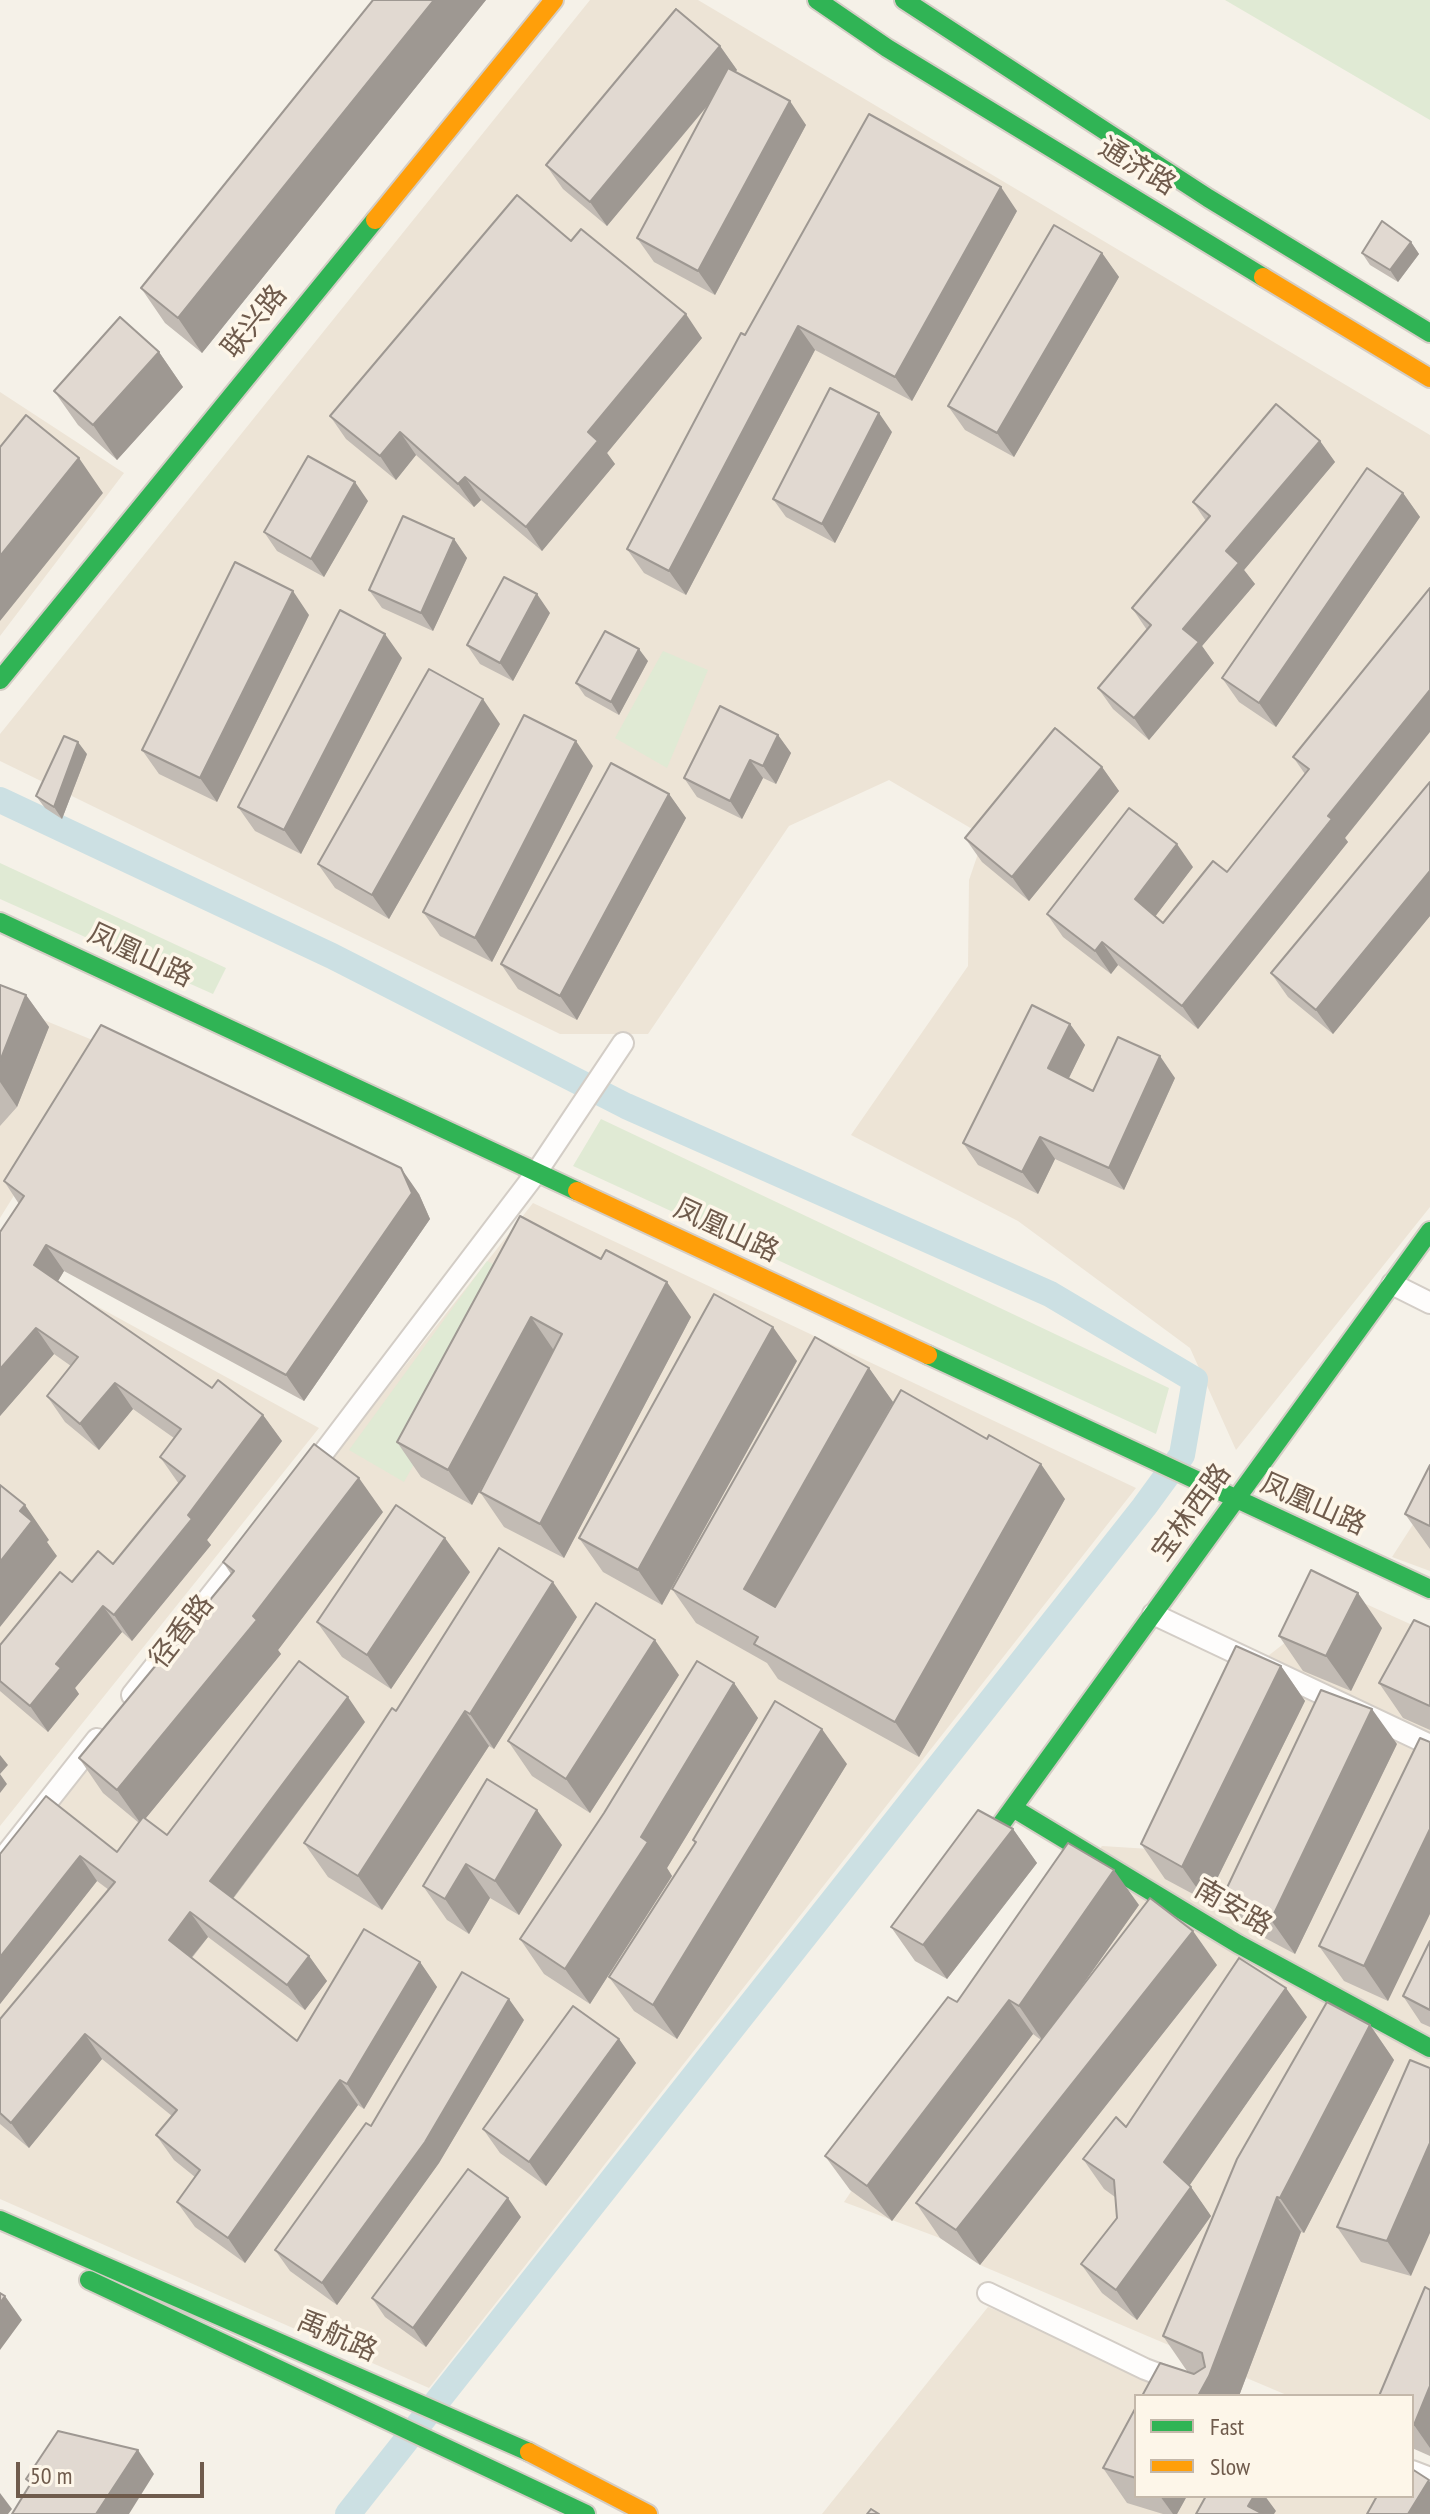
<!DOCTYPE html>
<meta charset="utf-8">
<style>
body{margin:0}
#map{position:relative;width:1430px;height:2514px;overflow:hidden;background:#f5f1e8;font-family:"PT Sans Narrow",sans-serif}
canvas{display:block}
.legend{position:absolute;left:1134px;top:2394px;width:280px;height:104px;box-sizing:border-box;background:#fdf6e9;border:2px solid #c4b8aa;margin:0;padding:10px 14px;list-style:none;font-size:24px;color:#6f5b4c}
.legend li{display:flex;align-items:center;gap:16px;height:40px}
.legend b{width:40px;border:2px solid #c4b8aa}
.scale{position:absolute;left:16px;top:2462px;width:188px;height:36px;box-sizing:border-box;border:4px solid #6f5b4c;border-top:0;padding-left:10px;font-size:24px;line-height:28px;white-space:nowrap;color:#6f5b4c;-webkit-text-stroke:6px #fdf6e9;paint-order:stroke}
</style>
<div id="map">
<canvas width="1430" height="2514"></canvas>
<ul class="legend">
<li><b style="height:10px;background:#30b455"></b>Fast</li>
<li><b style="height:10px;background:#ff9f0a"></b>Slow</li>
</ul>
<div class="scale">50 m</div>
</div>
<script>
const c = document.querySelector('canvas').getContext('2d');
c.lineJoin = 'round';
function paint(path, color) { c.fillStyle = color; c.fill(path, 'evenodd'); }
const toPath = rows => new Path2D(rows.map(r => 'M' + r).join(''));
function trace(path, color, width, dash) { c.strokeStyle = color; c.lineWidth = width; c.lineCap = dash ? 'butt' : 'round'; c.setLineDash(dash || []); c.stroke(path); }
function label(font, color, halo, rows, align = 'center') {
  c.font = font + ' "PT Sans Narrow","Noto Sans SC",sans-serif'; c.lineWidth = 7; c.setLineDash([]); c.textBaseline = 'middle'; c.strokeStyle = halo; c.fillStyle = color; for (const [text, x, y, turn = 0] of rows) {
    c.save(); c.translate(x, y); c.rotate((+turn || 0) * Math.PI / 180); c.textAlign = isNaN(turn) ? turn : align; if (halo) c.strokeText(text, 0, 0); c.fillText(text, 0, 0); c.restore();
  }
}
paint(toPath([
 [590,0,698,0,1430,435,1430,1207,1236,1450,1190,1348,1018,1221,851,1135,968,966,969,880,984,836,889,780,789,826,648,1034,560,1034,0,761,0,734],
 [0,392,124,473,0,636],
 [0,1002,107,1046,0,1218],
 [533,1203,1136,1488,429,2388,0,2199,0,1881],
 [0,1253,319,1428,0,1826],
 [1430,1498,1430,1571,1392,1557],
 [1346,1595,1430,1633,1430,2456,1412,2396,1289,2396,980,2265,940,2238,844,2202,990,1985,1102,1846,1150,1849,1268,1656],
 [988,2307,1210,2396,1136,2396,1136,2496,1412,2496,1430,2490,1430,2514,822,2514]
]), '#ede4d6');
paint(toPath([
 [1225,0,1430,0,1430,120],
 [663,651,708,670,667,768,615,738],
 [0,863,226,968,213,994,0,899],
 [601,1119,1169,1388,1156,1434,573,1166],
 [487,1261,518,1277,404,1482,349,1450]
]), '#e0ead4');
trace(toPath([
 [0,800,332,956,626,1106,1050,1294,1195,1380,1182,1455,1144,1507,348,2514]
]), '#cce0e3', 26);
const street = toPath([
 [1392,1284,1430,1303],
 [308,1473,536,1173,623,1043],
 [1153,1614,1430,1745],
 [132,1695,246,1551],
 [0,1862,97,1739],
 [988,2293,1145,2369,1217,2396],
 [1412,2471,1430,2478]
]);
const fast = toPath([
 [817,0,887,48,1263,277],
 [904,0,1208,198,1430,333],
 [0,680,375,220],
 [0,922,577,1191],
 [928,1355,1430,1589],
 [1013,1808,1238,1944,1430,2048],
 [999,1827,1430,1231],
 [0,2220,529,2452],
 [89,2280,586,2514]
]);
const slow = toPath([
 [375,220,554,0],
 [1263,277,1430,378],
 [577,1191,928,1355],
 [529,2452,648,2514]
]);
trace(street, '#d3cdc6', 24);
trace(fast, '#d4cdc5', 22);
trace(slow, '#d4cdc5', 22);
trace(street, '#fefdfc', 20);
trace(fast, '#30b455', 18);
trace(slow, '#ff9f0a', 18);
paint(toPath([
 [373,0,486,0,202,353,165,323,141,288],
 [720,46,737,70,735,72,806,125,715,295,654,262,637,238,709,104,607,226,563,189,546,165],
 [1017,211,912,401,815,350,686,595,644,573,627,549,745,335],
 [571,241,702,338,607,453,615,464,542,551,481,500,474,507,416,455,396,480,346,439,330,416],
 [1411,242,1419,254,1398,282,1370,265,1362,253],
 [1102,253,1119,277,1014,457,965,430,948,406],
 [159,352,183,387,117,460,78,425,54,391],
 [892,432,835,543,786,517,773,499],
 [1320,441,1335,462,1244,570,1255,584,1202,646,1214,663,1149,740,1113,709,1098,688,1147,630,1132,608,1206,521,1193,502],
 [1403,493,1420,517,1276,727,1239,702,1222,678],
 [368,501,324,577,277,551,264,532],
 [454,539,467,558,433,631,382,608,369,590],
 [1430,588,1345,838,1348,842,1198,1029,1118,965,1111,974,1063,937,1047,914,1193,867,1155,916,1163,923,1227,872,1305,774,1293,757],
 [550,613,513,681,480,664,467,645],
 [309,615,217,802,159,774,142,750],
 [402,658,301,854,255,831,238,807],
 [648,661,619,715,585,696,576,683],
 [500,724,389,919,335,888,318,864],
 [778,735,791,753,776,784,763,778,742,819,697,797,684,778],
 [87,754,62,819,45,808,36,796],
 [593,766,492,962,440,936,423,912],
 [1102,767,1119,791,1029,901,982,862,965,838],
 [1430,782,1430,916,1333,1034,1288,997,1271,973],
 [669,794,686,818,577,1020,518,989,501,964],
 [0,985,26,995,49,1027,17,1107,0,1126],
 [1070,1024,1085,1045,1069,1078,1093,1091,1175,1078,1124,1190,1055,1159,1038,1194,978,1165,963,1143],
 [4,1181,419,1194,430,1219,304,1401,64,1271,58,1281,212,1388,263,1415,282,1441,207,1540,211,1545,132,1641,122,1632,75,1688,79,1694,48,1732,0,1691,0,1645,72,1582,113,1564,179,1484,160,1457,174,1438,133,1409,99,1450,65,1422,47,1396,71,1366,54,1354,0,1416,0,1232,19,1204],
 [520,1216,691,1317,564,1558,504,1527,480,1492,493,1466,472,1505,421,1477,397,1442],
 [797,1361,662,1605,603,1572,579,1538],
 [869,1368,893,1402,1065,1499,919,1757,778,1679,767,1663,696,1623,672,1589],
 [1430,1465,1430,1549,1405,1514],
 [383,1512,278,1650,281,1654,145,1819,167,1835,365,1722,233,1899,309,1956,327,1981,305,2010,208,1937,192,1958,297,2041,420,1962,437,1987,364,2109,358,2105,245,2263,195,2227,177,2202,195,2177,174,2160,156,2135,172,2116,102,2059,29,2148,0,2124,0,2019,109,1890,97,1881,0,2004,0,1854,117,1852,139,1823,103,1793,79,1758,231,1574,223,1562],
 [470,1572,391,1689,342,1657,317,1622],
 [577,1617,494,1749,489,1746,382,1910,328,1877,304,1843,396,1711],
 [1430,1627,1430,1730,1403,1718,1379,1683],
 [1382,1628,1351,1691,1303,1671,1279,1636],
 [1281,1666,1305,1701,1206,1901,1165,1879,1141,1844],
 [679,1675,590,1813,532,1776,508,1741],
 [734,1683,758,1718,667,1868,672,1876,590,2004,544,1974,520,1939],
 [1430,1742,1388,2001,1344,1981,1319,1946],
 [1397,1744,1295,1954,1248,1929,1224,1894],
 [847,1764,677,2039,634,2011,609,1977,695,1844,693,1840],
 [487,1779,562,1845,519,1915,490,1898,469,1934,447,1920,423,1886],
 [1013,1829,1037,1863,947,1979,915,1961,891,1927],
 [1139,1905,1073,1998,1217,1965,980,2265,940,2238,916,2203,1041,2040,1033,2034,892,2221,850,2190,825,2156,957,2002],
 [1430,1941,1430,2027,1421,2023,1403,1996],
 [1307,2017,1189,2185,1211,2216,1137,2320,1102,2293,1081,2264,1117,2218,1115,2197,1104,2189,1083,2159,1126,2127],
 [524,2020,439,2163,337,2305,290,2271,275,2250,371,2126],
 [1370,2025,1394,2060,1304,2233,1301,2232,1239,2396,1142,2396,1195,2374,1187,2371,1163,2336],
 [619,2039,636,2063,546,2186,500,2153,483,2129],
 [1410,2060,1411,2276,1361,2262,1337,2227],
 [521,2217,426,2347,385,2317,372,2298],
 [1430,2290,1430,2456,1412,2448,1412,2396],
 [1136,2407,1136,2496,1187,2496,1177,2514,1163,2514,1127,2503,1103,2468]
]), '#c2bbb4');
paint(toPath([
 [434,0,486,0,202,353,178,318],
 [720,46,737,70,607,226,590,202],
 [790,101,806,125,715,295,698,271],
 [1001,187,1017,211,912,401,895,377],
 [1411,242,1419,254,1398,282,1390,270],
 [1102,253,1119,277,1014,457,997,433],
 [686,314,702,338,607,453,615,464,542,551,526,527,588,432],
 [798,326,815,350,686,595,669,571],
 [159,352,183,387,117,460,93,425],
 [879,413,892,432,835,543,822,524],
 [400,432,416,455,396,480,380,456],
 [1320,441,1335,462,1244,570,1255,584,1202,646,1214,663,1149,740,1134,718,1226,551],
 [79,458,103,493,0,621,0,556],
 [465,477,481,500,474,507,458,484],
 [355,482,368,501,324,577,311,559],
 [1403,493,1420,517,1276,727,1259,703],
 [454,539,467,558,433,631,421,613],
 [293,591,309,615,217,802,200,778],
 [537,594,550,613,513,681,500,663],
 [385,634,402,658,301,854,284,830],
 [639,649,648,661,619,715,611,702],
 [1430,690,1430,732,1345,838,1348,842,1198,1029,1182,1006,1328,816],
 [483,699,500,724,389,919,372,895],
 [778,735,791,753,776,784,763,766],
 [576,741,593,766,492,962,475,938],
 [78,742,87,754,62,819,54,807],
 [750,760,763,778,742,819,730,801],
 [1102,767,1119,791,1029,901,1012,877],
 [669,794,686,818,577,1020,560,996],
 [1177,844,1193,867,1151,922,1135,899],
 [1430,871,1430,916,1333,1034,1316,1010],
 [1102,942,1118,965,1111,974,1095,951],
 [26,995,49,1027,17,1107,0,1082,0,1061],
 [1070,1024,1085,1045,1063,1090,1048,1068],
 [1160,1056,1175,1078,1124,1190,1109,1168],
 [1040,1137,1055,1159,1038,1194,1022,1172],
 [401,1168,419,1194,430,1219,304,1401,286,1375],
 [46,1245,64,1271,52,1291,34,1265],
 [667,1282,691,1317,564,1558,540,1524],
 [531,1317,555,1352,472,1505,448,1470],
 [773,1327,797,1361,662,1605,638,1570],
 [36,1328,54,1354,0,1416,0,1369],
 [869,1368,893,1402,768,1624,744,1589],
 [115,1383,133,1409,99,1450,80,1424],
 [263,1415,282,1441,207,1540,211,1545,132,1641,114,1615],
 [1041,1464,1065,1499,919,1757,895,1722],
 [359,1478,383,1512,278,1650,281,1654,141,1824,117,1790,253,1616],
 [25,1505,49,1540,47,1542,57,1556,0,1627,0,1562,20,1511],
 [445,1538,470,1572,391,1689,367,1655],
 [553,1582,577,1617,494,1749,470,1714],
 [1358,1593,1382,1628,1351,1691,1326,1656],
 [103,1606,122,1632,75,1688,79,1694,48,1732,30,1706,56,1664],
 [655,1640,679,1675,590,1813,566,1779],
 [1281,1666,1305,1701,1206,1901,1182,1867],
 [734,1683,758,1718,667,1868,672,1876,590,2004,565,1969,641,1837],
 [348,1697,365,1722,227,1906,210,1881],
 [1372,1709,1397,1744,1295,1954,1271,1920],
 [465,1711,489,1746,382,1910,358,1876],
 [822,1729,847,1764,677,2039,653,2005],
 [0,1755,8,1765,0,1774,7,1784,0,1793],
 [537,1810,562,1845,519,1915,495,1881],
 [1013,1829,1037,1863,947,1979,923,1945],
 [1430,1829,1430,1914,1388,2001,1364,1966],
 [80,1856,97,1881,0,2004,0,1957],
 [466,1864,490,1898,469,1934,445,1899],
 [1114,1870,1139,1905,1043,2041,1019,2006],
 [190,1912,208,1937,186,1964,169,1940],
 [1193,1931,1217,1965,980,2265,956,2230],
 [309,1956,327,1981,305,2010,287,1985],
 [420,1962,437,1987,364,2109,347,2084],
 [1286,1988,1307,2017,1185,2192,1164,2162],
 [509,1999,524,2020,439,2163,337,2305,322,2283],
 [1009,2000,1033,2034,892,2221,867,2186],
 [1370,2025,1394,2060,1304,2233,1280,2198],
 [85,2034,102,2059,29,2148,11,2123],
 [619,2039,636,2063,546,2186,529,2162],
 [340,2080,358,2105,245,2263,228,2238],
 [1430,2143,1430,2233,1411,2276,1387,2241],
 [1191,2187,1211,2216,1137,2320,1116,2290],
 [1277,2197,1301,2232,1239,2396,1198,2396],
 [508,2198,521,2217,426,2347,413,2328],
 [5,2296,22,2320,0,2350,0,2303],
 [1430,2386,1430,2448,1414,2425],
 [138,2450,154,2474,129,2514,96,2514],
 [1429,2480,1430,2482,1430,2514,1408,2514],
 [0,2493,12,2509,8,2514,0,2514],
 [1160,2496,1187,2496,1177,2514,1173,2514],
 [1254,2496,1265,2496,1276,2511,1274,2514,1254,2514,1248,2506]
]), '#9e9892');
const building = toPath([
 [373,0,434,0,178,318,141,288,373,0],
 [676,9,720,46,590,202,546,165,676,9],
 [728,68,790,101,698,271,637,238,728,68],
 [869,114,1001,187,895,377,798,326,669,571,627,549,741,333,745,335,869,114],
 [517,195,571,241,581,229,686,314,588,432,598,441,526,527,465,477,458,484,400,432,380,456,330,416,517,195],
 [1382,221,1411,242,1390,270,1362,253,1382,221],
 [1054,225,1102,253,997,433,948,406,1054,225],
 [120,317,159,352,93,425,54,391,120,317],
 [830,388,879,413,822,524,773,499,830,388],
 [1276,404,1320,441,1226,551,1239,563,1183,629,1199,642,1134,718,1098,688,1151,625,1132,608,1210,516,1193,502,1276,404],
 [26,415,79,458,0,556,0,447,26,415],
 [308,456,355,482,311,559,264,532,308,456],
 [1367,468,1403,493,1259,703,1222,678,1367,468],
 [403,516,454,539,421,613,369,590,403,516],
 [235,562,293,591,200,778,142,750,235,562],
 [504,577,537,594,500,663,467,645,504,577],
 [1430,588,1430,690,1328,816,1332,819,1182,1006,1102,942,1095,951,1047,914,1129,808,1177,844,1135,899,1163,923,1213,861,1227,872,1309,769,1293,757,1430,588],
 [340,610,385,634,284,830,238,807,340,610],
 [605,631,639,649,611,702,576,683,605,631],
 [429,669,483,699,372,895,318,864,429,669],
 [720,706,778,735,763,766,750,760,730,801,684,778,720,706],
 [524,715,576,741,475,938,423,912,524,715],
 [1055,728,1102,767,1012,877,965,838,1055,728],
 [64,736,78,742,54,807,36,796,64,736],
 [611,763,669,794,560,996,501,964,611,763],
 [1430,782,1430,871,1316,1010,1271,973,1430,782],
 [0,985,26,995,0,1061,0,985],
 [1032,1005,1070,1024,1048,1068,1093,1091,1118,1037,1160,1056,1109,1168,1040,1137,1022,1172,963,1143,1032,1005],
 [101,1025,401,1168,412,1193,286,1375,46,1245,34,1265,212,1388,218,1380,263,1415,188,1515,192,1519,114,1615,103,1606,56,1664,61,1668,30,1706,0,1681,0,1645,60,1572,72,1582,98,1551,113,1564,185,1476,160,1457,181,1429,115,1383,80,1424,47,1396,78,1357,36,1328,0,1369,0,1232,24,1196,4,1181,101,1025],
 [520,1216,601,1259,606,1250,667,1282,540,1524,480,1492,562,1334,531,1317,448,1470,397,1442,520,1216],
 [714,1294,773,1327,638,1570,579,1538,714,1294],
 [815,1337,869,1368,744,1589,775,1607,901,1390,987,1439,989,1435,1041,1464,895,1722,754,1644,758,1637,672,1589,815,1337],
 [314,1444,359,1478,253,1616,257,1620,117,1790,79,1758,234,1571,223,1562,314,1444],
 [1430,1465,1430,1526,1405,1514,1430,1465],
 [0,1485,25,1505,20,1511,32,1521,0,1562,0,1485],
 [396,1505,445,1538,367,1655,317,1622,396,1505],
 [499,1548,553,1582,470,1714,465,1711,358,1876,304,1843,392,1708,396,1711,499,1548],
 [1311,1570,1358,1593,1326,1656,1279,1636,1311,1570],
 [596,1603,655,1640,566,1779,508,1741,596,1603],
 [1414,1620,1430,1627,1430,1706,1379,1683,1414,1620],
 [1236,1646,1281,1666,1182,1867,1141,1844,1236,1646],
 [299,1661,348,1697,210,1881,309,1956,287,1985,190,1912,169,1940,297,2041,364,1929,420,1962,347,2084,340,2080,228,2238,177,2202,200,2170,156,2135,177,2110,85,2034,11,2123,0,2113,0,2019,115,1882,80,1856,0,1957,0,1854,46,1796,117,1852,143,1817,167,1835,299,1661],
 [697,1661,734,1683,641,1837,648,1842,565,1969,520,1939,604,1813,697,1661],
 [1321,1690,1372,1709,1271,1920,1224,1894,1321,1690],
 [775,1701,822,1729,653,2005,609,1977,696,1842,693,1840,775,1701],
 [1420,1738,1430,1742,1430,1829,1364,1966,1319,1946,1420,1738],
 [487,1779,537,1810,495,1881,466,1864,445,1899,423,1886,487,1779],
 [978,1810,1013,1829,923,1945,891,1927,978,1810],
 [1068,1843,1114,1870,1019,2006,1009,2000,867,2186,825,2156,948,1997,957,2002,1068,1843],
 [1150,1898,1193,1931,956,2230,916,2203,1150,1898],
 [1430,1941,1430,2010,1403,1996,1430,1941],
 [1239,1958,1286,1988,1164,2162,1191,2187,1116,2290,1081,2264,1117,2218,1114,2180,1083,2159,1116,2117,1126,2127,1239,1958],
 [462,1972,509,1999,425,2142,322,2283,275,2250,366,2123,371,2126,462,1972],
 [1327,2002,1370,2025,1280,2198,1277,2197,1209,2376,1198,2396,1142,2396,1160,2363,1194,2374,1205,2367,1202,2353,1163,2336,1237,2159,1327,2002],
 [573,2006,619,2039,529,2162,483,2129,573,2006],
 [1410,2060,1430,2068,1430,2143,1387,2241,1337,2227,1410,2060],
 [468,2169,508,2198,413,2328,372,2298,468,2169],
 [1425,2287,1430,2290,1430,2386,1414,2425,1412,2424,1412,2396,1379,2396,1425,2287],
 [0,2293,5,2296,0,2303,0,2293],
 [1136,2407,1136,2478,1103,2468,1136,2407],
 [58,2431,138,2450,96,2514,12,2514,31,2483,26,2479,58,2431],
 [1412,2469,1429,2480,1408,2514,1367,2514,1377,2496,1412,2496,1412,2469],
 [1206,2496,1254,2496,1248,2506,1263,2514,1196,2514,1206,2496],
 [871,2509,879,2514,867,2514,871,2509]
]);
paint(building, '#e1d9d1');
trace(building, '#9e9892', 2);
label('28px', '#6f5b4c', '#fdf6e9', [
 ["通济路",1137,167,31],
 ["联兴路",255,322,-51],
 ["凤凰山路",140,956,25],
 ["凤凰山路",726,1231,25],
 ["凤凰山路",1313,1505,24],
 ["宝林西路",1192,1513,-54],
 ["径香路",182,1632,-52],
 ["南安路",1233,1908,30],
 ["禹航路",337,2337,24]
]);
</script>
